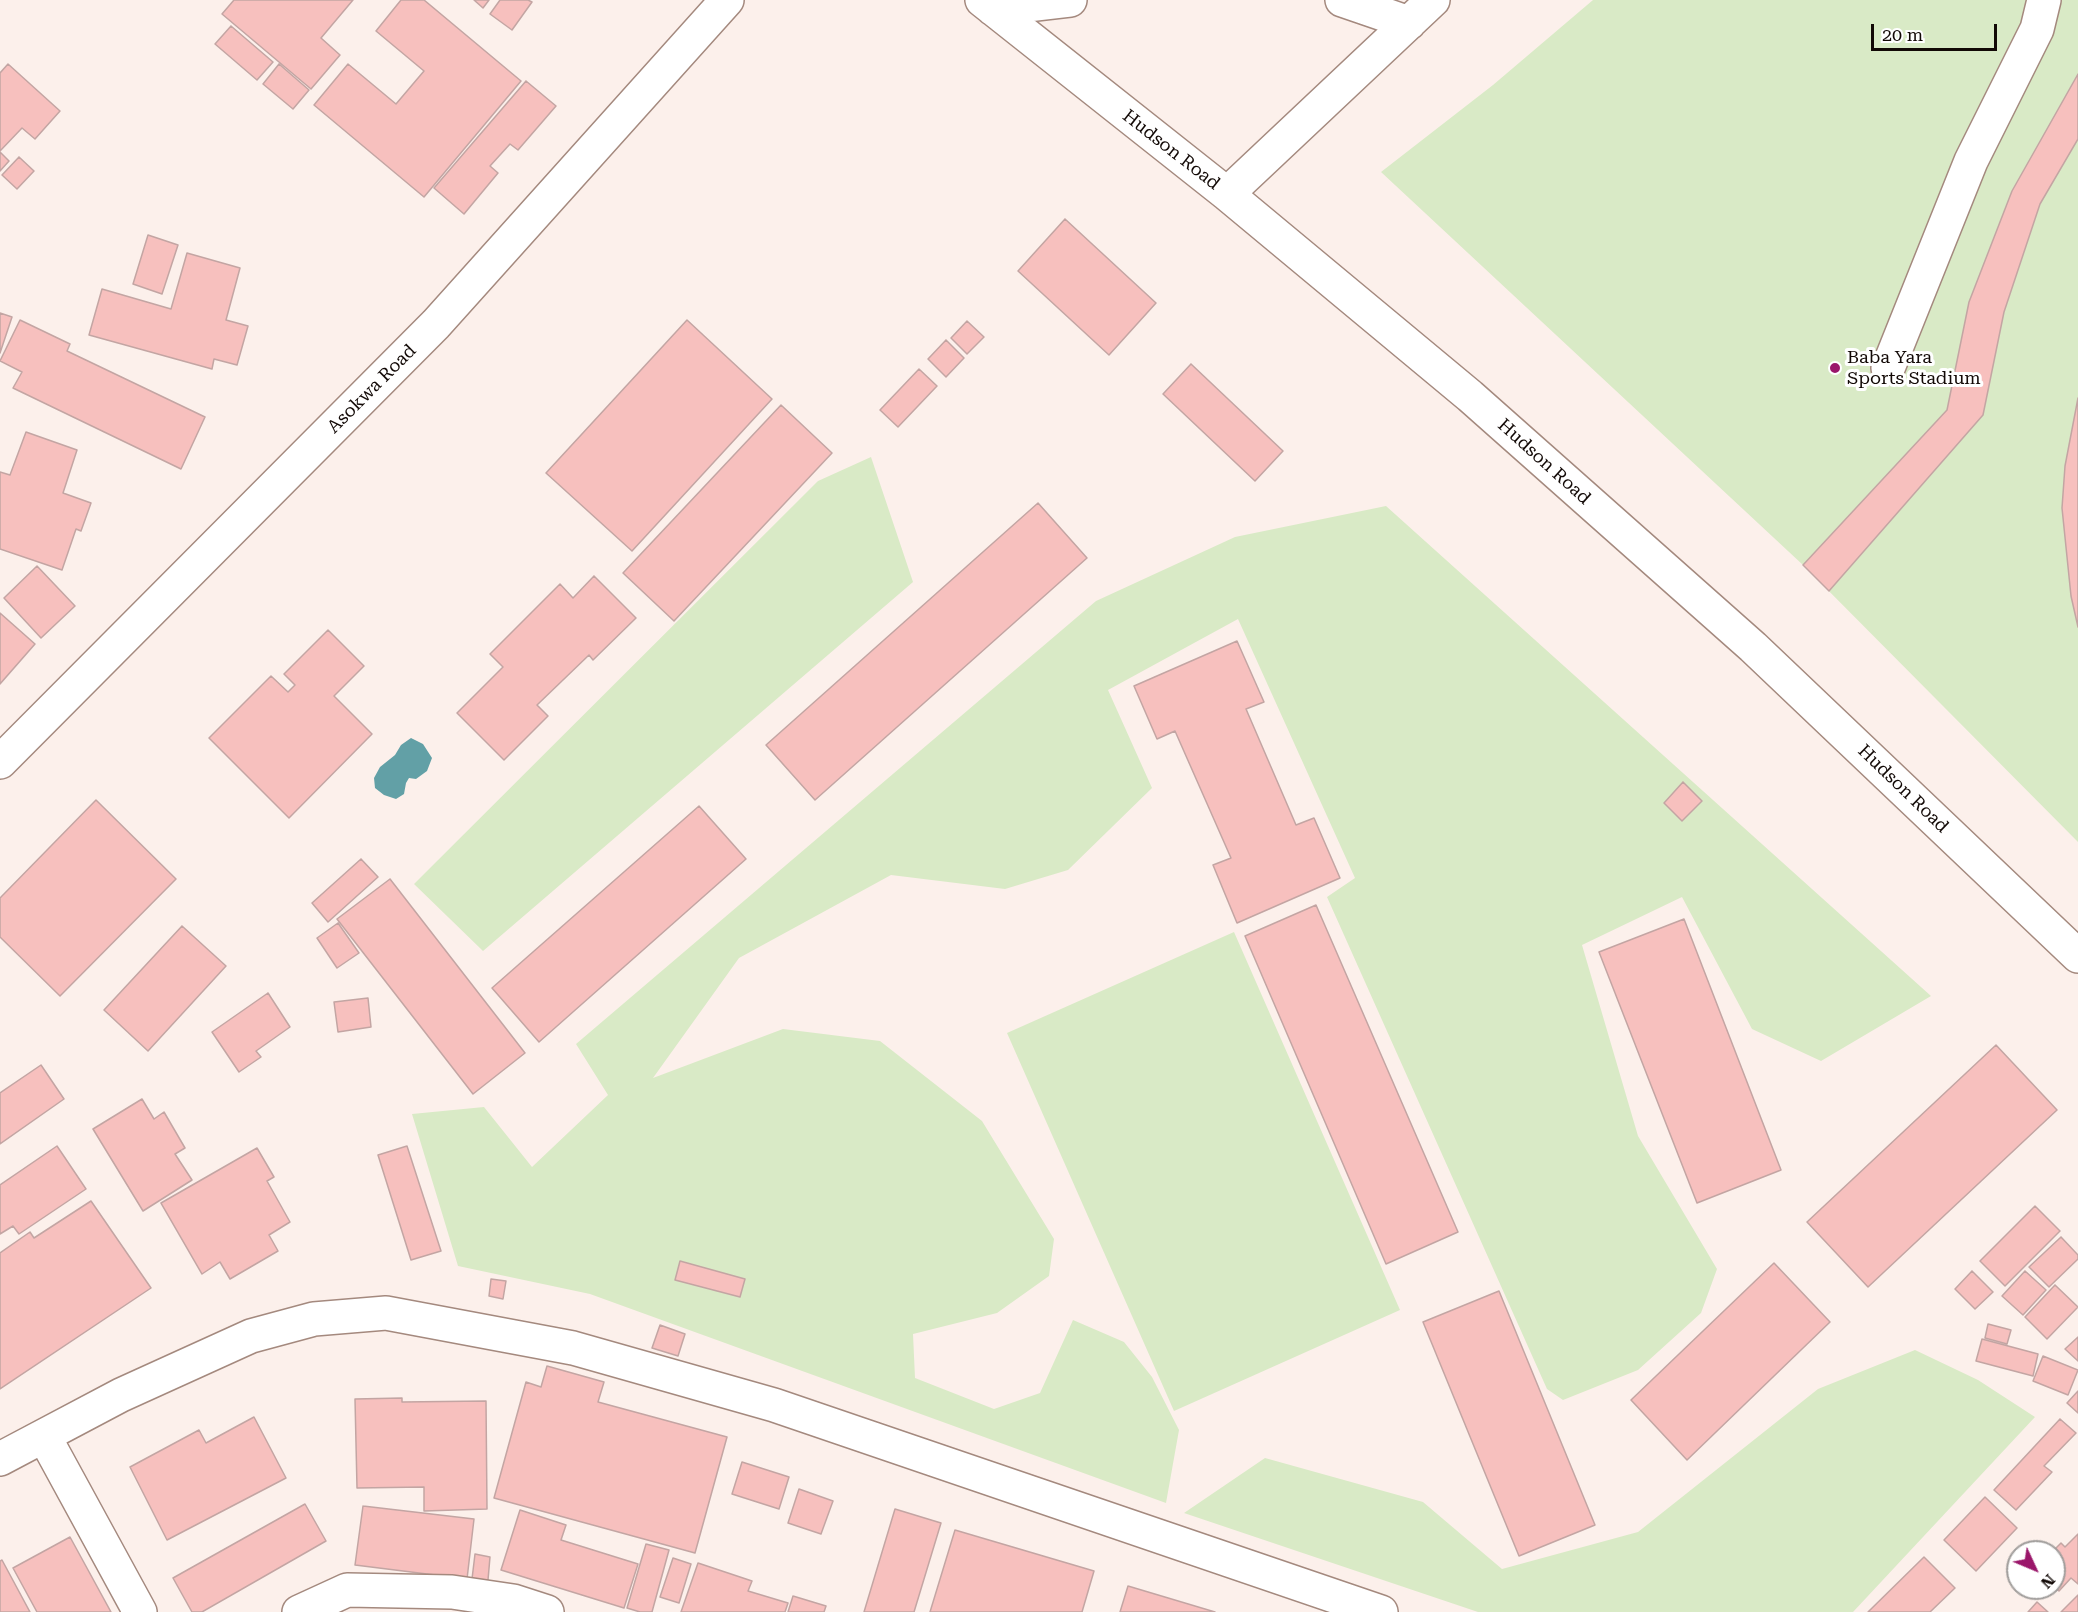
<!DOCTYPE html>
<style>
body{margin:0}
#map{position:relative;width:2078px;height:1612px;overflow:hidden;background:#fcf0eb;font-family:"Roboto Serif",serif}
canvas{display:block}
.north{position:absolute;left:2006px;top:1540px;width:60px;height:60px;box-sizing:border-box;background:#fff;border:2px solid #a09d9b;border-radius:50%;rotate:134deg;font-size:16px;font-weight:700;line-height:24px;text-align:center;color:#120906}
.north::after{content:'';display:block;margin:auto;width:21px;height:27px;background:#9a166a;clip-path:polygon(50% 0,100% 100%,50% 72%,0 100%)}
.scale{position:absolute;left:1871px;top:24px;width:126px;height:27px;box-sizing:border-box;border:3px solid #120906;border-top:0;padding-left:8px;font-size:18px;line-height:21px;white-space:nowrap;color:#120906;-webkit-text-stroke:4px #fff;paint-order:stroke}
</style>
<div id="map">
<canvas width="2078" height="1612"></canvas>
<div class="north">N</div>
<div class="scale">20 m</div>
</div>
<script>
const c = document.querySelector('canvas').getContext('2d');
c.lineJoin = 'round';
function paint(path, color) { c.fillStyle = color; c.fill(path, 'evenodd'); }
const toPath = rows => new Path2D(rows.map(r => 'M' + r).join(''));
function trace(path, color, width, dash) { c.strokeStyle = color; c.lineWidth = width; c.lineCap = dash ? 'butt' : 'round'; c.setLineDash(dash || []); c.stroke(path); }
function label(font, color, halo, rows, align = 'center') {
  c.font = font + ' "Roboto Serif",serif'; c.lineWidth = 6; c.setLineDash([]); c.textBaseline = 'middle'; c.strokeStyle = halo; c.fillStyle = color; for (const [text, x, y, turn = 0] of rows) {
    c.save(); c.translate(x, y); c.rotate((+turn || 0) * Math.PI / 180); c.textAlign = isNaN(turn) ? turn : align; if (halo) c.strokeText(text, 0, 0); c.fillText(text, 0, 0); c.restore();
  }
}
paint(toPath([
 [1593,0,2078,0,2078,842,1803,565,1381,172,1493,85],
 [871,457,913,582,483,951,414,884,818,481],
 [1386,506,1931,996,1821,1061,1752,1029,1682,897,1582,945,1638,1136,1717,1269,1701,1313,1638,1370,1563,1400,1547,1389,1327,897,1355,878,1238,619,1108,690,1152,788,1068,870,1005,889,891,875,739,958,653,1078,783,1029,880,1041,982,1121,1054,1239,1049,1276,997,1313,913,1334,915,1378,994,1409,1040,1393,1073,1320,1124,1342,1152,1377,1179,1430,1166,1503,590,1294,458,1266,412,1114,484,1107,532,1167,608,1095,576,1044,1096,601,1235,537],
 [1234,932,1400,1310,1174,1411,1007,1033],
 [1915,1350,1978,1380,2035,1417,1853,1612,1478,1612,1184,1513,1265,1458,1423,1502,1502,1569,1638,1532,1818,1389]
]), '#d9eac6');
paint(toPath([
 [411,738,423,744,432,758,427,771,416,779,409,778,406,783,404,794,396,799,384,795,375,788,374,778,380,767,395,755,401,745]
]), '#62a0a6');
const building = toPath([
 [234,0,353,0,321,38,340,55,311,89,222,14,234,0],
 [401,0,424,0,521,81,424,197,314,105,348,64,396,104,424,71,376,31,401,0],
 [474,0,489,0,483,8,474,0],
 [500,0,528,0,532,2,512,30,490,14,500,0],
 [231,26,273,62,257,80,215,44,231,26],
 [8,64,60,111,35,139,22,128,0,151,0,73,8,64],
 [279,64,309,90,293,109,263,84,279,64],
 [2078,74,2078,139,2040,204,2004,312,1983,415,1829,591,1803,565,1947,410,1969,302,2012,191,2078,74],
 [526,81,556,106,518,150,510,144,490,166,498,173,464,214,434,188,526,81],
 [0,152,9,161,0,171,0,152],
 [19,157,34,171,17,189,2,175,19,157],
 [1065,219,1156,303,1109,355,1018,271,1065,219],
 [148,235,178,245,162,294,133,284,148,235],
 [187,253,240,268,226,320,248,326,237,365,214,359,212,369,89,335,102,289,171,309,187,253],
 [0,313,12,317,0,353,0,313],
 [20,320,70,344,67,351,205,417,181,469,13,388,22,372,0,361,20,320],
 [687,320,772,399,632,551,546,473,687,320],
 [967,321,984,337,967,354,951,338,967,321],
 [946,340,964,358,946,377,928,359,946,340],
 [1191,364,1283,451,1255,481,1163,394,1191,364],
 [919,369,937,386,898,427,880,410,919,369],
 [2078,398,2078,627,2071,596,2062,508,2065,466,2078,398],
 [781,405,832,453,674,621,623,573,781,405],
 [26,432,77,450,63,493,91,503,81,531,76,529,62,570,0,549,0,472,10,475,26,432],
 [1038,503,1087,558,815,800,766,745,1038,503],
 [37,566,75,606,41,638,4,598,37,566],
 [594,576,636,618,593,660,589,655,537,705,548,716,504,760,457,713,503,667,490,654,560,584,573,598,594,576],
 [0,613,35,644,0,684,0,613],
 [328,630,364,666,334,696,372,734,289,818,209,738,271,676,288,692,295,685,284,674,328,630],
 [1237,641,1264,702,1246,709,1296,825,1314,818,1340,878,1237,923,1213,865,1231,858,1175,731,1157,739,1134,686,1237,641],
 [1683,782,1702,801,1682,821,1664,803,1683,782],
 [96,800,176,879,60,996,0,937,0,898,96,800],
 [699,806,746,859,539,1042,492,988,699,806],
 [361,859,378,877,328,922,312,903,361,859],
 [390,879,525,1053,473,1094,337,919,390,879],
 [1316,905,1458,1232,1386,1264,1245,936,1316,905],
 [1684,919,1781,1170,1697,1203,1599,952,1684,919],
 [338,923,359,953,337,968,317,938,338,923],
 [182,926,226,966,148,1051,104,1010,182,926],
 [268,993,290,1027,256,1051,261,1057,239,1072,212,1032,268,993],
 [368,998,371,1027,338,1032,334,1002,368,998],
 [1996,1045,2057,1110,1868,1287,1807,1222,1996,1045],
 [41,1065,64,1099,0,1144,0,1093,41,1065],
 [142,1099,154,1119,164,1112,185,1148,175,1154,192,1180,143,1211,93,1129,142,1099],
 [57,1146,86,1189,19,1234,13,1226,0,1234,0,1185,57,1146],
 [407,1146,441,1251,411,1260,378,1155,407,1146],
 [257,1148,274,1177,267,1181,290,1222,269,1235,278,1251,230,1279,220,1262,202,1274,161,1203,257,1148],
 [91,1201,151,1288,0,1389,0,1253,30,1232,34,1238,91,1201],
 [2035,1206,2060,1231,2005,1286,1980,1261,2035,1206],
 [2061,1237,2078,1255,2078,1259,2049,1287,2029,1267,2061,1237],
 [680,1261,745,1279,740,1297,675,1280,680,1261],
 [1774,1263,1830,1322,1687,1460,1631,1400,1774,1263],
 [1972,1271,1993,1292,1975,1309,1955,1289,1972,1271],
 [2025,1271,2046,1290,2023,1315,2002,1296,2025,1271],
 [491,1279,506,1281,503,1299,489,1296,491,1279],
 [2055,1285,2078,1307,2047,1339,2025,1317,2055,1285],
 [1499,1291,1595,1525,1519,1556,1423,1322,1499,1291],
 [1988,1324,2011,1330,2007,1344,1985,1338,1988,1324],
 [660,1325,685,1334,678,1356,652,1348,660,1325],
 [2078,1337,2078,1361,2065,1349,2078,1337],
 [1982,1339,2038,1354,2033,1376,1976,1361,1982,1339],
 [2043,1356,2078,1370,2068,1395,2033,1381,2043,1356],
 [547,1366,604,1382,598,1402,727,1437,695,1553,494,1498,526,1382,541,1387,547,1366],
 [2078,1391,2078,1413,2067,1403,2078,1391],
 [402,1398,402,1402,486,1401,487,1509,424,1511,424,1487,357,1488,355,1399,402,1398],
 [254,1417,286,1478,167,1540,130,1467,199,1430,206,1443,254,1417],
 [2060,1419,2076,1433,2044,1466,2052,1472,2016,1510,1994,1490,2060,1419],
 [742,1462,789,1477,779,1509,732,1494,742,1462],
 [799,1489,833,1501,821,1534,788,1523,799,1489],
 [1985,1497,2017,1528,1976,1571,1944,1540,1985,1497],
 [305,1504,326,1541,202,1612,192,1612,173,1578,305,1504],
 [363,1506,474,1519,467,1579,355,1565,363,1506],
 [895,1509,941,1523,914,1612,864,1612,895,1509],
 [520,1510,566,1525,561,1540,638,1564,624,1608,501,1570,520,1510],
 [955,1530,1094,1571,1082,1612,930,1612,955,1530],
 [2078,1534,2078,1584,2071,1578,2059,1591,2054,1586,2054,1552,2052,1552,2061,1543,2065,1547,2078,1534],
 [70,1537,111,1612,37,1612,13,1568,70,1537],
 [646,1544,669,1550,652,1612,640,1612,627,1608,646,1544],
 [475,1554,490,1557,488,1580,472,1579,475,1554],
 [1924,1557,1955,1588,1930,1612,1868,1612,1924,1557],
 [673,1558,691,1564,679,1603,660,1597,673,1558],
 [2,1560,30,1612,0,1612,0,1561,2,1560],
 [698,1563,752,1581,748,1591,788,1603,785,1612,681,1612,698,1563],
 [1128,1586,1215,1612,1120,1612,1128,1586],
 [2078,1595,2078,1612,2061,1612,2078,1595],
 [793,1596,826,1606,824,1612,788,1612,793,1596],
 [2037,1602,2048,1612,2028,1612,2037,1602]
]);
paint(building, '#f7c0be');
trace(building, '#c3a5a3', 1.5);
const minor = toPath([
 [982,0,1227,194,1470,396,1753,647,2078,956],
 [1342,0,1409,23],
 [993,9,1070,0],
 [1227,194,1433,0],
 [1888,368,1971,161,2037,29,2044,0],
 [0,762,436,324,727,0],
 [44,1436,140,1612],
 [0,1459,121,1395,251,1336,314,1319,386,1313,573,1348,774,1405,1381,1612],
 [299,1612,347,1590,452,1592,513,1601,547,1612]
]);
trace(minor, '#a4897e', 36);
trace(minor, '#fff', 33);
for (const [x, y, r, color] of [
 [1835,368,6,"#9a166a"]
]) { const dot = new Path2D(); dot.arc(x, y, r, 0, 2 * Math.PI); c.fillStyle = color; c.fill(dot); trace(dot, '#fff', 2); }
label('18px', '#120906', '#fff', [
 ["Hudson Road",1171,150,38],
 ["Asokwa Road",372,389,-45],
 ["Hudson Road",1544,462,42],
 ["Hudson Road",1903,789,44]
]);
label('18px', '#120906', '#fff', [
 ["Baba Yara",1847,358],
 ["Sports Stadium",1847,379]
], 'left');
</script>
